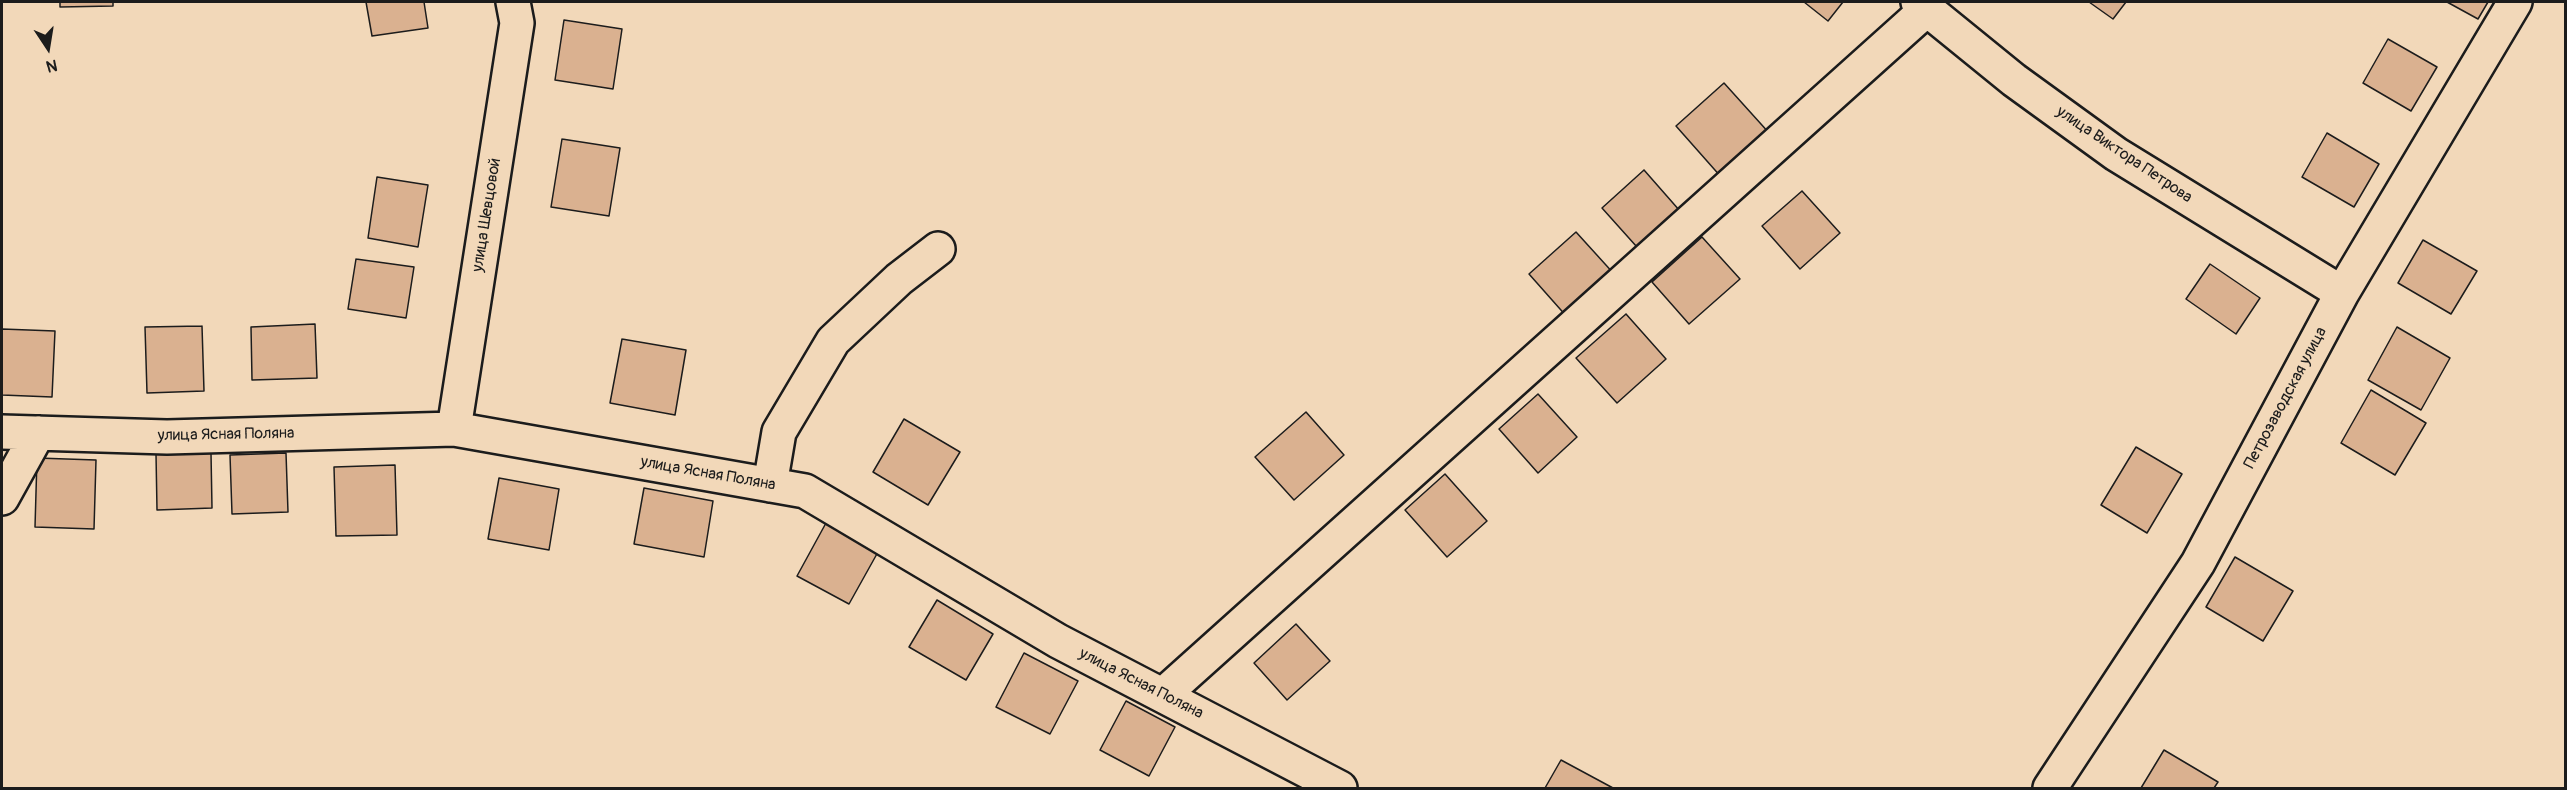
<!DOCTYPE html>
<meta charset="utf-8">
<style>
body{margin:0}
#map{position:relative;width:2567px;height:790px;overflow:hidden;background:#f2d8b9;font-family:Pangolin,sans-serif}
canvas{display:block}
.frame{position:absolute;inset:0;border:3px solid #1c1c1c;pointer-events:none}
.north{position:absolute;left:18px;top:18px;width:60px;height:60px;-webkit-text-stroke:4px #f2d8b9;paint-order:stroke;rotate:168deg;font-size:16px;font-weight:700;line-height:24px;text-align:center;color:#1c1c1c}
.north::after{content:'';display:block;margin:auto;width:21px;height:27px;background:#1c1c1c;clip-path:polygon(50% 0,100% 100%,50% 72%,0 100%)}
</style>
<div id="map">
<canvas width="2567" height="790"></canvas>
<div class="frame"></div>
<div class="north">N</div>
</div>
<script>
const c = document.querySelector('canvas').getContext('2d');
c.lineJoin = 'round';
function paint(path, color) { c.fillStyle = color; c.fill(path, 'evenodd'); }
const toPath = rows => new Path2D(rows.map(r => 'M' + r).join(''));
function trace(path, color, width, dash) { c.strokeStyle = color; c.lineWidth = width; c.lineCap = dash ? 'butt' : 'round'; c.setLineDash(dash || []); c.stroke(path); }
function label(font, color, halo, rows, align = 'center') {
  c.font = font + ' Pangolin,sans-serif'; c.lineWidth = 4.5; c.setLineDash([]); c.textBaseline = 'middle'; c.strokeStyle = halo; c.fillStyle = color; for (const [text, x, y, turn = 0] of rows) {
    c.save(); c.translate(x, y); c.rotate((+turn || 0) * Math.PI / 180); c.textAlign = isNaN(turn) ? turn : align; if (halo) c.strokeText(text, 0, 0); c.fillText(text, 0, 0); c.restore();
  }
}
const building = toPath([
 [60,2,113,2,113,6,60,7,60,2],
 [366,2,424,2,428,28,372,36,366,2],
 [1804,2,1843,2,1828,21,1804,2],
 [2089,2,2126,2,2113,19,2089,2],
 [2447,2,2488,2,2478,19,2447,2],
 [564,20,622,29,613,89,555,80,564,20],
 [2388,39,2437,67,2411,111,2363,83,2388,39],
 [1724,83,1770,134,1722,178,1676,126,1724,83],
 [2327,133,2379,164,2354,207,2302,177,2327,133],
 [562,139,620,148,609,216,551,207,562,139],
 [1644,170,1687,219,1645,256,1602,208,1644,170],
 [377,177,428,185,418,247,368,238,377,177],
 [1802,191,1840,233,1800,269,1762,226,1802,191],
 [1576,232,1615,275,1568,318,1529,274,1576,232],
 [1702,237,1740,279,1689,324,1652,282,1702,237],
 [2423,240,2477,271,2451,314,2398,283,2423,240],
 [356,259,414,267,406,318,348,309,356,259],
 [2210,264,2260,298,2236,334,2186,299,2210,264],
 [1626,314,1666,359,1617,403,1576,358,1626,314],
 [315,324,317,378,252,380,251,327,315,324],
 [202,326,204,391,147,393,145,327,202,326],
 [2397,327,2450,358,2421,410,2368,380,2397,327],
 [2,329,55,331,52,397,2,395,2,329],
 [622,339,686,350,675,415,610,403,622,339],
 [2371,390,2426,423,2395,475,2341,443,2371,390],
 [1538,394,1577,437,1538,473,1499,429,1538,394],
 [1306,412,1344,455,1294,500,1255,457,1306,412],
 [904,419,960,452,928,505,873,472,904,419],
 [2136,447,2182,474,2147,533,2101,505,2136,447],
 [211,453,212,508,157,510,156,454,211,453],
 [286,453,288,512,232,514,230,455,286,453],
 [37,458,96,460,94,529,35,527,37,458],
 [395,465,397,535,336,536,334,467,395,465],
 [1445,474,1487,521,1447,557,1405,510,1445,474],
 [499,478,559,489,549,550,488,539,499,478],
 [644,488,713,501,704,557,634,544,644,488],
 [826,523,878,552,849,604,797,576,826,523],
 [2235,557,2293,591,2263,641,2206,607,2235,557],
 [937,600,993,634,966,680,909,647,937,600],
 [1296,624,1330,661,1287,700,1254,663,1296,624],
 [1024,653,1078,681,1050,734,996,707,1024,653],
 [1126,701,1175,727,1149,776,1100,750,1126,701],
 [2164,750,2218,782,2214,788,2141,788,2164,750],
 [1561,760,1613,788,1545,788,1561,760]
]);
paint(building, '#dab190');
trace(building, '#1c1c1c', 1.5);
const street = toPath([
 [1918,2,2014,80,2116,154,2342,293],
 [454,429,517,23,513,2],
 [2,432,167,437,454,429,805,491,1058,641,1340,788],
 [770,485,779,432,833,341,899,279,938,249],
 [2,498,38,433],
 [1163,695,1927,9],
 [2050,788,2198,563,2342,293,2515,2]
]);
trace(street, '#1c1c1c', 38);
trace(street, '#f2d8b9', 33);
label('16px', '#1c1c1c', '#f2d8b9', [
 ["улица Виктора Петрова",2124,155,34],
 ["улица Шевцовой",487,215,-81],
 ["Петрозаводская улица",2286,398,-62],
 ["улица Ясная Поляна",226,435,-1],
 ["улица Ясная Поляна",708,474,10],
 ["улица Ясная Поляна",1141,684,27]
]);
</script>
